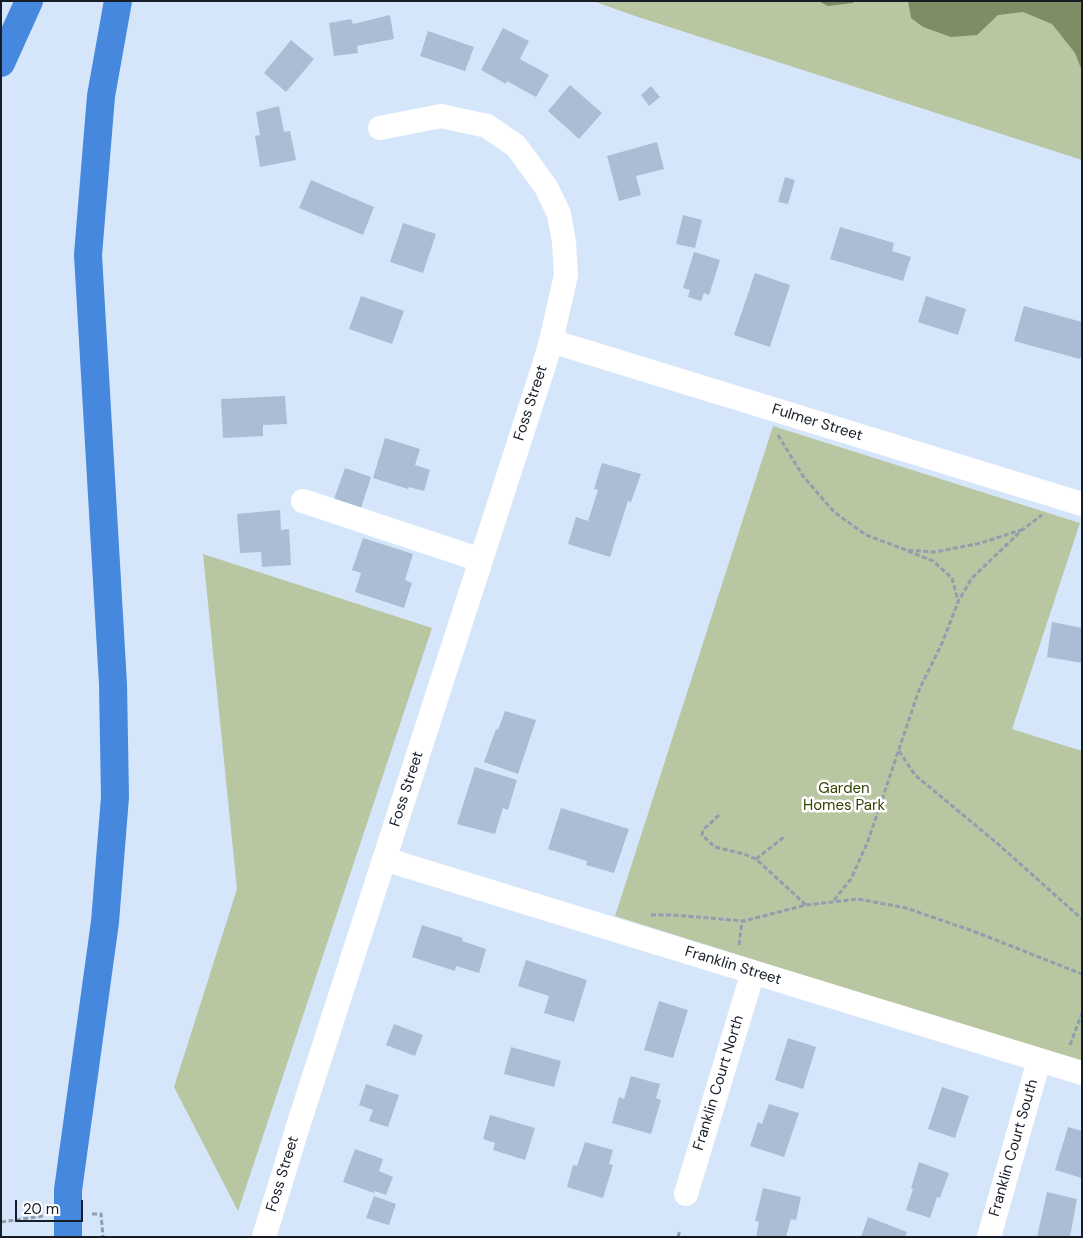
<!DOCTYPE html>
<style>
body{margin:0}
#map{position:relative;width:1083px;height:1238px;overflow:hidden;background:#d6e6fa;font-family:"DM Sans",sans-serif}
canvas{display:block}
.frame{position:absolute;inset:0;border:2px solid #161d26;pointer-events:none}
.scale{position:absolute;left:15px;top:1200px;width:68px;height:22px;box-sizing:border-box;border:2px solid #161d26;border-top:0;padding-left:6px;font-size:15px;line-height:18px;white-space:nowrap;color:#161d26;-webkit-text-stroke:4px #fff;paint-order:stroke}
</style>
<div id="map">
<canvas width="1083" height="1238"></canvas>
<div class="frame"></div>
<div class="scale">20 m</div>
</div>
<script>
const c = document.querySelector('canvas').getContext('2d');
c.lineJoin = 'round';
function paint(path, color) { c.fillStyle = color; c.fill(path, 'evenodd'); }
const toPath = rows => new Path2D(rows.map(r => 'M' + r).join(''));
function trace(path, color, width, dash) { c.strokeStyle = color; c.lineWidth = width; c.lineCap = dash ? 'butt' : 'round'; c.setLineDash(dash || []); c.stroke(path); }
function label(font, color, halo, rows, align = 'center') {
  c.font = font + ' "DM Sans",sans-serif'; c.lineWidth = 5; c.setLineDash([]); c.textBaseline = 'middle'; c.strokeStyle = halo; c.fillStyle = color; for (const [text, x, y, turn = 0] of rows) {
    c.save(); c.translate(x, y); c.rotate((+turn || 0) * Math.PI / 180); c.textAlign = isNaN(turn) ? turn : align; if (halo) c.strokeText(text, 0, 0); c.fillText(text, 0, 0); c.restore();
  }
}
paint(toPath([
 [593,1,1082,1,1082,160,632,15],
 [773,426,1080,523,1012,729,1082,751,1082,1063,615,916],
 [203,554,432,628,238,1211,174,1087,237,889]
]), '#b9c6a2');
paint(toPath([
 [818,1,854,1,853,3,828,6],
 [908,1,1082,1,1082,71,1075,53,1052,24,1023,12,998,15,977,35,951,37,923,27,911,18]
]), '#7f8d64');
paint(toPath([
 [390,15,394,39,357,46,358,53,334,56,329,23,351,19,353,24],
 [503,28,529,41,520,59,549,75,536,97,507,81,506,84,481,70],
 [428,31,474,47,465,71,420,56],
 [291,40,314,59,286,92,264,73],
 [570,85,602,113,579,139,548,111],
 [651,86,660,97,649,106,641,95],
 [279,106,284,132,290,131,296,160,260,167,255,136,260,135,256,112],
 [657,142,664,169,636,176,641,195,619,201,607,156],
 [785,177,795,180,788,204,778,202],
 [311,180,374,207,363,235,299,208],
 [683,215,702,220,695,248,676,244],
 [403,223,436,234,423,273,390,262],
 [840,227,894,243,892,251,911,257,903,281,830,259],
 [694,252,720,260,709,295,704,293,701,301,688,297,690,290,683,288],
 [755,273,790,285,770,347,734,335],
 [361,296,404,311,392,344,349,329],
 [926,296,966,309,958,335,918,322],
 [1024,306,1082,322,1082,353,1080,359,1014,341],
 [285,396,287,424,263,425,263,436,223,438,221,399],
 [385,438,420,449,415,465,430,470,424,491,409,487,408,489,373,478],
 [602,463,641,474,631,502,628,501,610,557,568,544,576,517,588,521,598,490,594,489],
 [345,468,371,477,361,508,334,499],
 [280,510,281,530,289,529,291,565,262,567,261,552,240,553,237,514],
 [363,538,413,554,405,580,412,583,404,608,355,592,361,573,352,570],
 [1052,622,1082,628,1082,663,1047,657],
 [505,711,536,720,518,774,484,762,496,729,498,730],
 [475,767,517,780,508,810,503,808,495,834,457,824],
 [561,808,629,829,614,873,586,865,587,861,548,849],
 [422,925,463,938,462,941,486,949,479,973,456,966,455,971,412,957],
 [526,960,587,980,574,1022,544,1013,549,996,518,986],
 [659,1001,688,1010,673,1058,644,1050],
 [394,1024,423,1035,415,1056,386,1045],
 [788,1038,816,1047,803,1089,775,1080],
 [511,1047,561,1061,554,1087,504,1074],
 [631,1076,660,1084,656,1098,661,1100,651,1134,612,1123,619,1097,624,1099],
 [366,1084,399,1095,388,1127,369,1121,373,1110,359,1105],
 [942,1087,969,1096,955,1138,928,1129],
 [769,1104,799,1113,784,1157,750,1146,758,1122,762,1124],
 [490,1115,535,1128,525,1160,493,1150,495,1143,483,1139],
 [1068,1127,1082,1131,1082,1178,1055,1170],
 [585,1142,613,1150,609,1164,613,1165,603,1198,567,1187,573,1165,577,1166],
 [355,1149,383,1159,379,1171,393,1177,386,1195,375,1191,374,1193,343,1182],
 [919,1162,949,1173,940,1198,937,1197,930,1218,906,1210,913,1189,911,1188],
 [763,1188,801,1197,796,1220,791,1219,786,1237,756,1237,759,1222,755,1221],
 [1047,1192,1077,1199,1070,1237,1037,1237],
 [374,1196,396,1204,389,1225,366,1218],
 [868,1217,907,1232,905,1237,861,1237]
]), '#aabdd5');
trace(toPath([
 [778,435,803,476,834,512,866,535,906,550,935,552,981,543,1021,530],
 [908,551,933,561,952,578,958,601],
 [899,751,915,775,998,844,1082,919],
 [719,815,703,830,702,835,715,847,744,854,756,859,806,905],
 [756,859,784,837],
 [834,900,851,879,868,841,919,690,943,641,958,602,972,578,1022,530,1042,515],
 [651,915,673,915,744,921,806,905,858,899,906,908,973,931,1082,974],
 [739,945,742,921],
 [1070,1045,1082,1013],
 [92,1214,101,1214,103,1237],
 [1,1222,43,1216],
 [678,1237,680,1230]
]), '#919eae', 3, [5, 2.5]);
trace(toPath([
 [551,341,1082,504],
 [303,501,481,560],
 [384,859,1082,1073],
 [686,1194,753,972],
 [264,1237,298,1126,545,362,551,341,566,275,564,242,559,214,546,187,516,146,487,126,441,116,380,128],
 [989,1237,1039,1060]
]), '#fff', 24);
trace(toPath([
 [1,63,29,1],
 [68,1237,68,1190,105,922,115,797,113,684,88,255,101,96,118,1]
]), '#4588de', 28);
label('15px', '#161d26', '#fff', [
 ["Foss Street",531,403,-72],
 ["Fulmer Street",817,423,17],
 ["Foss Street",407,789,-72],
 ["Franklin Street",733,966,17],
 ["Franklin Court North",719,1083,-73],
 ["Franklin Court South",1014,1148,-74],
 ["Foss Street",283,1174,-73]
]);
label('15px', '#334300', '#fff', [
 ["Garden",844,789],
 ["Homes Park",844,806]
]);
</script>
